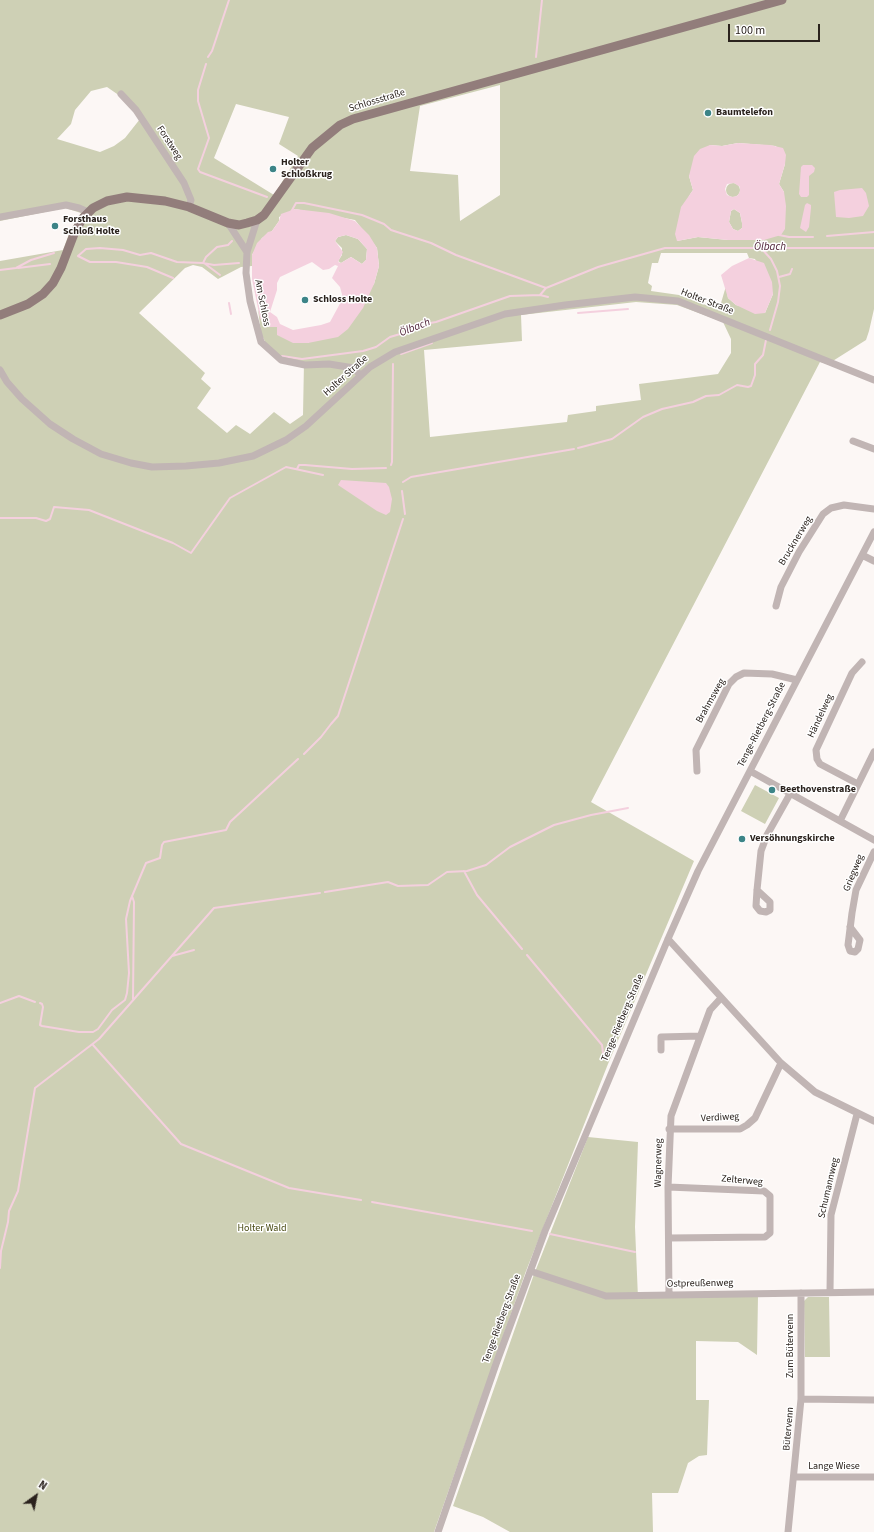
<!DOCTYPE html>
<meta charset="utf-8">
<style>
body{margin:0}
#map{position:relative;width:874px;height:1532px;overflow:hidden;background:#fcf7f5;font-family:"Source Sans 3",sans-serif}
canvas{display:block}
.north{position:absolute;left:16px;top:1476px;width:40px;height:40px;-webkit-text-stroke:3px #fff;paint-order:stroke;rotate:33deg;font-size:11px;font-weight:700;line-height:16px;text-align:center;color:#2a221d}
.north::after{content:'';display:block;margin:auto;width:14px;height:18px;background:#2a221d;clip-path:polygon(50% 0,100% 100%,50% 72%,0 100%)}
.scale{position:absolute;left:728px;top:24px;width:92px;height:18px;box-sizing:border-box;border:2px solid #2a221d;border-top:0;padding-left:5px;font-size:12px;line-height:14px;white-space:nowrap;color:#2a221d;-webkit-text-stroke:3px #fff;paint-order:stroke}
</style>
<div id="map">
<canvas width="874" height="1532"></canvas>
<div class="north">N</div>
<div class="scale">100 m</div>
</div>
<script>
const c = document.querySelector('canvas').getContext('2d');
c.lineJoin = 'round';
function paint(path, color) { c.fillStyle = color; c.fill(path, 'evenodd'); }
const toPath = rows => new Path2D(rows.map(r => 'M' + r).join(''));
function trace(path, color, width, dash) { c.strokeStyle = color; c.lineWidth = width; c.lineCap = dash ? 'butt' : 'round'; c.setLineDash(dash || []); c.stroke(path); }
function label(font, color, halo, rows, align = 'center') {
  c.font = font + ' "Source Sans 3",sans-serif'; c.lineWidth = 3; c.setLineDash([]); c.textBaseline = 'middle'; c.strokeStyle = halo; c.fillStyle = color; for (const [text, x, y, turn = 0] of rows) {
    c.save(); c.translate(x, y); c.rotate((+turn || 0) * Math.PI / 180); c.textAlign = isNaN(turn) ? turn : align; if (halo) c.strokeText(text, 0, 0); c.fillText(text, 0, 0); c.restore();
  }
}
paint(toPath([
 [0,0,874,0,874,309,869,331,866,340,828,364,820,362,591,802,694,861,608,1064,526,1271,434,1532,0,1532,0,261,63,250,70,231,81,213,65,208,0,221],
 [500,85,500,195,460,221,458,175,410,171,420,106],
 [107,87,120,96,140,119,125,138,114,146,100,152,57,139,71,124,75,110,91,91],
 [236,104,289,117,279,144,298,156,274,195,214,158],
 [738,143,776,146,785,164,779,184,784,192,764,240,728,240,698,237,677,241,689,196,693,190,689,176,710,145,722,146],
 [295,209,355,220,377,248,379,266,374,284,308,343,276,326,268,327,262,323,258,309,261,333,267,346,282,358,304,362,303,415,290,424,274,412,250,434,236,425,227,433,197,408,211,388,201,379,205,373,139,313,185,268,193,265,202,267,218,279,241,267,252,266,252,255,262,238,272,231,279,221,279,217],
 [661,253,747,253,749,258,755,259,773,294,765,313,736,305,728,298,726,286,719,310,679,295,651,291,652,286,648,283,652,263,658,263],
 [636,302,677,305,723,322,731,339,731,353,718,374,639,384,641,400,596,406,596,411,568,415,567,422,430,437,424,350,522,341,521,315],
 '726 190a7 7 0 1 1 14 0a7 7 0 1 1-14 0Z',
 [734,209,740,213,742,223,742,228,738,231,733,229,729,222,731,211],
 [346,235,358,239,367,249,366,260,362,264,351,257,341,263,338,261,342,255,342,248,335,241,338,237],
 [755,785,779,798,765,824,741,811],
 [588,1137,638,1142,635,1227,638,1298,758,1296,757,1355,738,1342,696,1341,696,1400,709,1400,707,1455,699,1456,688,1463,678,1493,652,1493,653,1532,510,1532,483,1517,453,1506,533,1277],
 [808,1297,829,1297,830,1357,805,1357,804,1301]
]), '#ced0b5');
paint(toPath([
 [738,143,770,145,783,148,786,155,785,164,779,184,784,192,786,206,785,229,781,235,764,240,728,240,698,237,677,241,675,234,681,207,693,190,689,176,694,156,700,149,710,145,722,146],
 [734,183,740,187,740,192,737,196,732,197,727,195,725,189,727,184],
 [734,209,740,213,742,223,742,228,738,231,733,229,729,222,731,211],
 [803,165,812,165,815,168,814,172,809,176,809,195,807,197,801,197,799,194,801,167],
 [862,188,866,193,869,206,863,216,849,218,836,217,834,192,840,190],
 [807,203,811,205,811,208,809,227,806,232,800,228,805,205],
 [295,209,329,213,355,221,369,235,377,248,379,266,374,284,363,308,348,329,338,337,308,343,293,343,277,335,277,327,268,327,260,318,252,279,252,255,257,243,268,232,272,231,279,221,281,214],
 [346,235,358,239,367,249,366,260,362,264,351,257,341,263,338,262,343,252,335,241,338,237],
 [312,262,323,270,329,269,335,265,338,266,332,278,340,287,343,298,330,322,321,325,293,330,280,324,277,317,270,312,277,290,277,283,280,277],
 [749,258,764,263,772,282,773,294,765,313,755,314,736,305,728,298,721,275,732,266],
 [341,480,386,483,389,487,392,499,390,512,386,515,377,511,338,485]
]), '#f4d0de');
trace(toPath([
 [208,57,212,51,229,0],
 [536,57,542,0],
 [206,64,198,90,198,101,209,138,198,169,200,172,267,197],
 [291,212,296,203,304,203,362,215,384,224,391,230,431,243,456,255,546,288,598,267,665,248,874,248],
 [779,235,789,237,813,237],
 [827,236,874,232],
 [761,248,771,259,777,271,780,286,778,302,770,330],
 [203,263,214,265,239,263],
 [204,263,220,275],
 [18,268,50,264],
 [0,270,16,268,31,260,54,253],
 [779,277,790,274,792,269],
 [173,278,147,267,116,262,90,262,78,256,86,249,100,248,123,250,140,255,151,253,177,262,203,263,206,257,217,247,228,245,232,241],
 [540,295,548,297],
 [229,303,231,314],
 [578,313,628,309],
 [401,354,432,343],
 [282,356,302,359,363,351,376,347,390,337,407,332,419,325,436,322,510,296,540,295,546,288],
 [578,448,612,439,643,417,662,409,693,402,706,396,719,395,737,385,748,387,751,386,755,375,755,364,763,355,766,340],
 [391,465,392,462,393,364],
 [297,469,299,465,305,465,352,469,386,468],
 [403,482,411,477,574,449],
 [402,491,405,514],
 [0,518,36,518,46,521,50,519,54,507,89,510,173,543,191,553,230,498,286,467,323,475],
 [304,754,321,737,331,724,338,716,403,519],
 [464,871,477,895,522,949],
 [325,892,388,882,398,886,428,885,447,872,467,871,486,865,510,847,554,825,591,815,628,808],
 [132,896,134,902,133,999],
 [527,955,602,1045,603,1053,607,1053],
 [172,956,194,950],
 [0,1003,19,996,35,1002],
 [40,1003,42,1004,43,1007,40,1025,42,1026,79,1032,93,1032,98,1029,112,1010,125,1000,127,993,129,973,126,919,130,901,146,863,160,858,162,845,164,842,226,830,230,822,298,759],
 [93,1045,181,1144,289,1188,361,1200],
 [372,1202,532,1231],
 [550,1234,635,1252],
 [0,1268,1,1251,8,1222,9,1211,18,1191,35,1088,99,1039,214,908,320,893]
]), '#f4d0de', 2);
trace(toPath([
 [121,94,136,110,184,183,191,200,189,207],
 [0,217,66,205,79,208,88,212],
 [257,220,247,252,246,273,250,301,261,342,281,360,305,365,329,364,354,368,360,375],
 [228,223,247,252],
 [0,370,7,382,22,399,50,424,73,439,101,454,131,463,152,467,186,466,219,463,253,456,286,440,306,426,370,367,395,352,505,314,565,305,635,297,678,301,874,380],
 [853,441,874,449],
 [862,555,874,561],
 [776,606,781,587,799,552,823,514,831,508,844,505,874,509],
 [697,771,696,750,729,684,736,677,744,673,772,674,797,680],
 [750,771,874,840],
 [858,784,820,764,817,759,816,750,852,673,862,662],
 [840,821,874,752],
 [757,890,770,902,770,910,766,912,760,911,756,906,757,890,761,851,767,835,790,794],
 [850,927,860,940,858,949,855,952,850,951,848,945,852,913,856,890,874,852],
 [668,939,781,1063,815,1092,874,1121],
 [661,1050,661,1037,700,1036],
 [669,1129,740,1129,747,1125,755,1118,781,1063],
 [668,1187,764,1191,770,1196,770,1233,765,1237,669,1238],
 [530,1271,606,1296,874,1292],
 [830,1292,831,1215,857,1114],
 [669,1295,668,1187,671,1116,710,1010,721,998],
 [801,1399,874,1400],
 [794,1477,874,1477],
 [438,1532,496,1364,545,1231,668,939,698,871,874,532],
 [788,1532,801,1399,801,1293]
]), '#c1b5b4', 7);
trace(toPath([
 [0,315,28,304,43,294,53,283,61,268,74,234,82,219,93,208,107,201,127,197,165,201,189,207,228,223,239,225,247,223,257,220,264,215,312,148,340,125,353,119,782,0]
]), '#927d7b', 9);
for (const [x, y, r, color] of [
 [708,113,4,"#3c8487"],
 [273,169,4,"#3c8487"],
 [55,226,4,"#3c8487"],
 [305,300,4,"#3c8487"],
 [772,790,4,"#3c8487"],
 [742,839,4,"#3c8487"]
]) { const dot = new Path2D(); dot.arc(x, y, r, 0, 2 * Math.PI); c.fillStyle = color; c.fill(dot); trace(dot, '#fff', 1.5); }
label('10px', '#2a221d', '#fff', [
 ["Schlossstraße",377,101,-17],
 ["Forstweg",169,143,57],
 ["Holter Straße",707,302,21],
 ["Am Schloss",262,303,79],
 ["Holter Straße",346,376,-42],
 ["Brucknerweg",796,541,-59],
 ["Brahmsweg",711,701,-61],
 ["Händelweg",821,716,-65],
 ["Tenge-Rietberg-Straße",762,725,-63],
 ["Griegweg",854,873,-68],
 ["Tenge-Rietberg-Straße",623,1018,-67],
 ["Verdiweg",720,1118,-3],
 ["Wagnerweg",659,1163,-89],
 ["Zelterweg",742,1181,5],
 ["Schumannweg",829,1188,-77],
 ["Ostpreußenweg",700,1284,-1],
 ["Tenge-Rietberg-Straße",502,1319,-70],
 ["Zum Bütervenn",791,1346,-90],
 ["Bütervenn",789,1429,-85],
 ["Lange Wiese",834,1467]
]);
label('bold 10px', '#2a221d', '#fff', [
 ["Baumtelefon",716,113],
 ["Holter",281,163],
 ["Schloßkrug",281,175],
 ["Forsthaus",63,220],
 ["Schloß Holte",63,232],
 ["Schloss Holte",313,300],
 ["Beethovenstraße",780,790],
 ["Versöhnungskirche",750,839]
], 'left');
label('10px', '#494a13', '#fff', [
 ["Holter Wald",262,1229]
]);
label('italic 11px', '#4a1d33', '#fff', [
 ["Ölbach",770,248],
 ["Ölbach",415,328,-22]
]);
</script>
